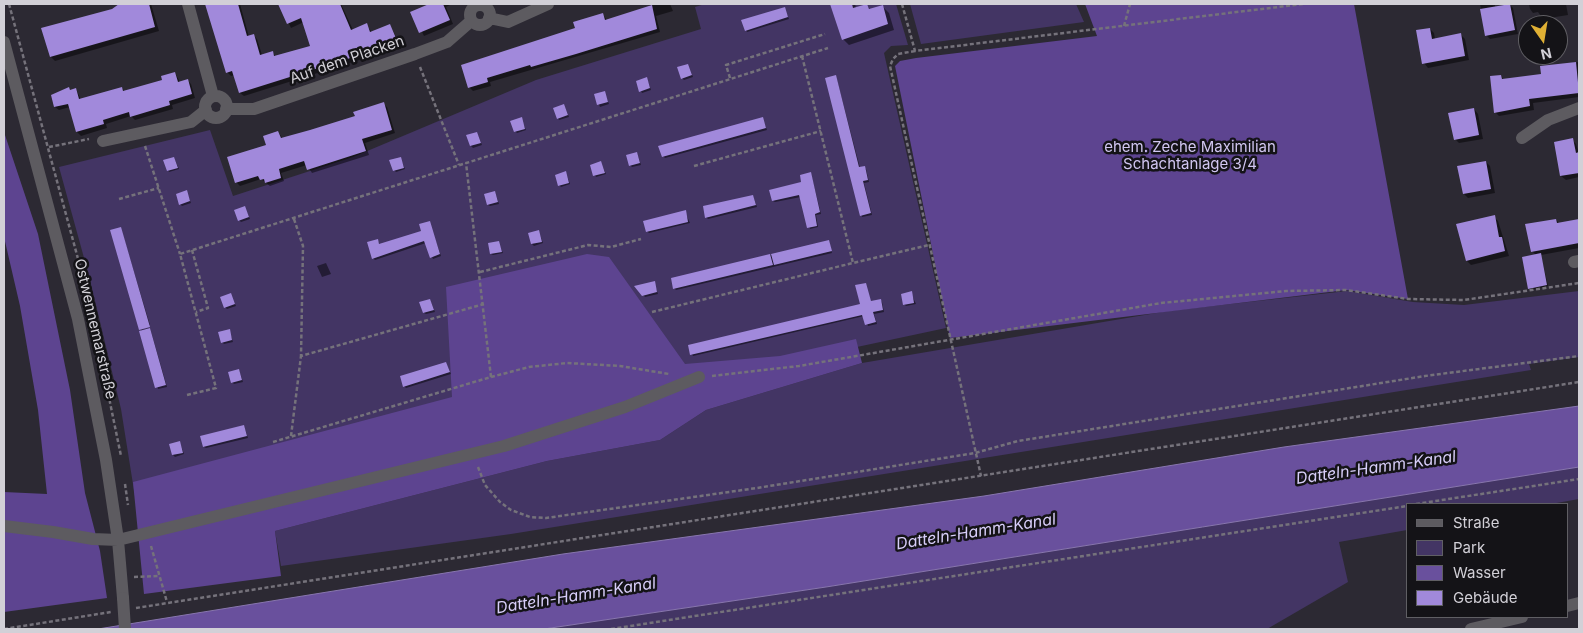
<!DOCTYPE html>
<meta charset="utf-8">
<style>
body{margin:0}
#map{position:relative;width:1583px;height:633px;overflow:hidden;background:#2c2933;font-family:Inter,sans-serif}
canvas{display:block}
.frame{position:absolute;inset:0;border:5px solid #d2d0d7;pointer-events:none}
.legend{position:absolute;left:1406px;top:503px;width:162px;height:115px;box-sizing:border-box;background:#141317;border:1px solid #605f64;margin:0;padding:6px 9px;list-style:none;font-size:15px;color:#d2d0d7}
.legend li{display:flex;align-items:center;gap:10px;height:25px}
.legend b{width:25px;border:1px solid #605f64}
.north{position:absolute;left:1518px;top:15px;width:50px;height:50px;box-sizing:border-box;background:#141317;border:1px solid #605f64;border-radius:50%;rotate:167deg;font-size:14px;font-weight:700;line-height:20px;text-align:center;color:#d2d0d7}
.north::after{content:'';display:block;margin:auto;width:18px;height:22px;background:#e0b034;clip-path:polygon(50% 0,100% 100%,50% 72%,0 100%)}
</style>
<div id="map">
<canvas width="1583" height="633"></canvas>
<div class="frame"></div>
<ul class="legend">
<li><b style="height:6px;background:#5d5b60"></b>Straße</li>
<li><b style="height:14px;background:#433564"></b>Park</li>
<li><b style="height:14px;background:#69509d"></b>Wasser</li>
<li><b style="height:14px;background:#a189db"></b>Gebäude</li>
</ul>
<div class="north">N</div>
</div>
<script>
const c = document.querySelector('canvas').getContext('2d');
c.lineJoin = 'round';
function paint(path, color) { c.fillStyle = color; c.fill(path, 'evenodd'); }
const toPath = rows => new Path2D(rows.map(r => 'M' + r).join(''));
function trace(path, color, width, dash) { c.strokeStyle = color; c.lineWidth = width; c.lineCap = dash ? 'butt' : 'round'; c.setLineDash(dash || []); c.stroke(path); }
function label(font, color, halo, rows, align = 'center') {
  c.font = font + ' Inter,sans-serif'; c.lineWidth = 5; c.setLineDash([]); c.textBaseline = 'middle'; c.strokeStyle = halo; c.fillStyle = color; for (const [text, x, y, turn = 0] of rows) {
    c.save(); c.translate(x, y); c.rotate((+turn || 0) * Math.PI / 180); c.textAlign = isNaN(turn) ? turn : align; if (halo) c.strokeText(text, 0, 0); c.fillText(text, 0, 0); c.restore();
  }
}
paint(toPath([
 [705,4,896,4,908,45,891,46,884,53,946,328,796,360,140,528,121,409,89,276,59,167,210,130,233,196,353,157,536,80,701,29,695,7],
 [910,4,1076,4,1084,22,921,44],
 [1347,291,1413,302,1464,305,1579,291,1579,357,1529,364,1531,370,511,534,281,566,275,531,547,461,660,440,706,410,862,363,1168,311],
 [1579,467,1579,499,1551,504,1407,504,1407,530,1339,542,1348,582,1267,629,544,629,826,587]
]), '#433564');
paint(toPath([
 [1085,4,1354,4,1408,299,1346,290,950,338,895,66,900,61,916,58,1097,36],
 [4,132,38,234,70,390,85,493,100,551,107,598,4,612,4,492,47,494,38,410,20,306,4,237],
 [587,254,609,257,685,364,780,356,856,339,862,363,706,410,660,440,547,461,275,531,281,576,144,594,133,482,452,397,446,287]
]), '#5d4490');
const water = toPath([
 [1579,406,1579,467,826,587,544,629,98,629,563,554,984,496,1284,447,1579,406]
]);
paint(water, '#69509d');
trace(water, '#8876ae', 1);
paint(toPath([
 [133,4,151,4,159,31,55,61,51,57,43,29],
 [207,4,240,4,249,37,254,36,257,39,262,55,272,52,276,57,311,47,304,22,291,28,281,7,283,4,312,4,313,6,319,4,341,4,353,30,366,25,372,32,390,25,401,47,244,96,240,93,235,75,231,76,227,72],
 [433,4,452,4,446,7,453,24,424,36,412,12],
 [649,4,670,4,673,11,656,16,660,32,490,82,491,86,473,91,469,87,603,15,607,20,650,7],
 [831,4,855,4,856,8,866,5,871,10,883,7,889,13,894,30,849,45,843,39],
 [1480,4,1495,4,1495,7,1509,4,1513,8,1518,34,1490,39,1486,35],
 [1529,4,1566,4,1568,15,1543,19,1538,12,1533,13,1530,9],
 [784,8,789,19,747,32,746,30],
 [1430,29,1434,33,1435,39,1461,35,1465,39,1469,60,1428,68,1424,63],
 [1579,62,1579,97,1533,103,1534,110,1499,116,1495,112,1501,76,1504,80,1542,75,1541,67],
 [688,65,693,77,684,80,682,78],
 [175,73,180,82,187,80,191,84,195,98,172,105,173,109,135,120,131,116,106,124,107,128,81,136,77,132,70,107,59,110,55,107,69,89,71,91,76,89,81,100,122,88,125,92,164,81],
 [836,76,860,168,866,169,869,182,864,183,872,215,862,217],
 [647,79,651,90,642,93,641,91],
 [604,92,609,104,600,107,595,95],
 [383,104,387,107,395,133,365,143,369,155,312,173,307,165,281,173,284,181,270,186,261,179,240,186,236,182,278,132,283,139,356,117],
 [564,105,569,117,559,120,558,118],
 [1474,109,1478,114,1483,139,1459,143,1455,139],
 [762,118,767,130,665,158,663,156],
 [521,119,526,130,517,133,515,131],
 [477,133,482,145,473,148,471,146],
 [1572,140,1576,144,1579,153,1579,177,1566,180,1561,176],
 [637,153,641,165,632,167,630,165],
 [174,158,179,169,169,172,168,170],
 [400,158,405,169,396,172,394,170],
 [1486,162,1490,166,1495,193,1468,198,1464,194,1459,167],
 [601,163,606,174,596,177,595,175],
 [566,173,570,184,561,187,559,185],
 [811,174,821,214,816,215,818,227,810,229,801,197,775,202,773,201,803,183],
 [186,191,191,203,182,206,180,204],
 [495,192,499,204,490,206,488,205],
 [753,196,757,207,708,219,706,217],
 [245,208,250,219,241,222,239,220],
 [685,212,690,223,649,233,647,231],
 [1494,217,1498,221,1509,256,1471,265,1467,261],
 [1556,220,1560,224,1579,220,1579,248,1541,255,1548,286,1531,290,1529,288,1536,255,1532,251],
 [429,222,441,256,433,259,426,243,375,260,373,258,377,240,380,245,422,232],
 [121,229,150,325,139,328],
 [539,232,543,243,534,246,532,244],
 [829,241,832,253,676,290,674,288,672,279],
 [498,242,503,253,493,255,491,254],
 [326,263,331,274,322,277,317,266],
 [654,283,658,294,645,297,636,287],
 [865,284,871,302,880,300,882,302,884,312,874,314,877,324,868,326,864,316,693,356,692,354,861,305],
 [911,293,916,304,906,306,904,304],
 [230,294,236,306,227,309,225,307],
 [430,300,435,312,426,314,424,313],
 [150,328,167,387,158,389,141,330],
 [229,331,233,342,224,344,222,342],
 [446,363,451,374,406,388,404,386],
 [239,370,243,382,234,384,232,382],
 [244,426,248,438,206,448,204,447,202,437],
 [180,443,184,454,175,457,173,455]
]), '#0007');
paint(toPath([
 [119,4,149,4,155,27,50,57,41,28,112,9],
 [205,4,238,4,247,36,254,34,260,55,273,51,274,56,310,46,301,18,287,24,278,4,340,4,351,30,367,23,370,32,390,24,398,43,239,93,232,71,226,73],
 [429,4,443,4,450,20,419,33,410,12],
 [830,4,852,4,853,8,867,4,869,9,883,5,888,24,842,40],
 [1510,4,1515,30,1485,36,1480,9],
 [652,5,657,29,576,54,531,67,530,65,487,78,488,82,468,88,461,65,575,28,573,22,603,13,605,20],
 [785,7,788,17,745,31,741,20],
 [1430,28,1432,39,1461,33,1465,56,1422,64,1416,30],
 [1576,62,1579,93,1529,99,1530,106,1494,113,1490,76,1501,75,1502,79,1541,74,1540,66],
 [688,64,692,75,681,79,677,67],
 [175,72,178,82,188,79,192,94,169,101,170,105,130,117,129,112,103,120,104,124,76,132,68,104,54,107,51,95,69,87,70,90,76,88,79,99,122,87,123,91,162,80,161,76],
 [836,75,859,167,865,166,868,180,863,181,871,213,860,216,825,78],
 [647,77,650,88,639,92,636,81],
 [605,91,608,102,597,105,594,94],
 [384,102,392,130,362,139,366,151,307,170,304,161,279,169,281,178,265,183,264,179,260,180,258,176,235,183,227,157,266,145,263,136,278,131,281,138,310,130,355,116,353,112],
 [564,104,568,115,557,119,553,108],
 [1474,108,1479,135,1454,140,1448,113],
 [522,117,525,129,514,132,510,121],
 [763,117,766,128,662,157,658,146],
 [477,132,481,143,470,146,466,135],
 [1573,138,1576,153,1579,152,1579,173,1560,176,1554,142],
 [637,152,640,163,629,166,626,155],
 [174,157,178,168,167,171,163,160],
 [401,157,404,168,393,171,389,160],
 [601,161,605,173,593,176,590,165],
 [1486,161,1491,189,1463,194,1457,166],
 [566,171,569,183,558,186,555,175],
 [811,172,820,212,815,214,817,226,807,228,799,195,772,201,769,190,801,182,800,175],
 [187,190,190,201,179,205,176,194],
 [495,191,498,202,487,205,484,194],
 [753,195,756,205,705,218,703,206],
 [245,206,249,217,238,221,234,210],
 [686,210,688,222,646,232,643,221],
 [1495,215,1499,237,1502,237,1505,251,1466,261,1456,224],
 [1556,219,1557,223,1579,219,1579,243,1531,252,1525,224],
 [430,221,440,254,430,258,424,241,372,259,367,242,378,239,379,244,421,231,419,224],
 [121,227,150,327,139,330,110,230],
 [539,230,542,242,531,244,528,233],
 [829,240,832,251,774,265,771,254],
 [499,241,502,252,490,254,488,243],
 [1541,253,1547,285,1528,289,1522,257],
 [770,254,773,265,673,289,671,278],
 [655,281,657,292,642,296,634,286],
 [866,283,871,301,881,299,883,310,873,312,876,322,865,325,862,315,690,355,688,345,860,304,855,285],
 [912,291,914,303,903,305,901,294],
 [231,293,235,304,224,308,220,297],
 [430,299,434,310,423,313,419,302],
 [150,328,166,385,155,388,139,331],
 [230,329,232,340,221,343,218,332],
 [446,362,450,372,403,387,400,376],
 [239,369,242,380,231,383,228,372],
 [244,425,247,436,203,447,200,436],
 [180,441,183,453,172,455,169,444]
]), '#a189db');
trace(toPath([
 [9,4,87,292],
 [902,4,915,51,1303,4],
 [1124,26,1130,4],
 [915,51,898,54,893,59,890,66,981,476],
 [802,56,853,263,929,245],
 [420,67,459,165],
 [730,78,726,65,825,34],
 [145,146,180,254],
 [49,147,89,139],
 [694,166,821,131],
 [119,199,159,188],
 [294,219,303,246,301,356,484,304],
 [192,250,208,308,196,312],
 [480,272,588,245,611,247,641,239],
 [652,312,853,263],
 [99,349,121,456],
 [712,376,799,366,1161,303,1286,291,1346,290,1408,299,1464,300,1579,283],
 [491,377,529,367,567,363,620,366,669,374],
 [187,395,216,388,180,254,828,48],
 [291,436,301,356],
 [273,442,491,377,466,163],
 [478,467,485,485,500,502,511,510,530,517,546,518,757,488,975,453,1018,441,1425,376,1579,356],
 [125,484,128,505],
 [1416,504,1579,479],
 [151,546,167,602],
 [134,577,160,576],
 [136,608,1579,382],
 [4,629,111,612],
 [611,629,1407,506]
]), '#75727b', 2.5, [4, 2.5]);
trace(toPath([
 [188,4,213,96],
 '470 15a10 10 0 1 1 20 0a10 10 0 1 1-20 0Z',
 [489,18,508,22,548,4],
 [4,42,78,319,106,460,118,540,123,598],
 '205 107a11 11 0 1 1 22 0a11 11 0 1 1-22 0Z',
 [226,109,254,109,415,54,447,42,471,21],
 [1522,138,1548,120,1579,108],
 [103,141,191,122,206,110],
 [1574,262,1579,261],
 [4,526,53,532,93,539,118,540,504,446,625,407,699,377],
 [1567,606,1579,603],
 [1471,629,1522,617]
]), '#5d5b60', 12);
trace(toPath([
 [123,598,125,629]
]), '#5d5b60', 12);
label('15px', '#d2d0d7', '#141317', [
 ["Auf dem Placken",347,60,-19],
 ["Ostwennemarstraße",95,329,77]
]);
label('15px', '#d1c6f1', '#141317', [
 ["ehem. Zeche Maximilian",1190,147],
 ["Schachtanlage 3/4",1190,164]
]);
label('italic 16px', '#d8cef9', '#141317', [
 ["Datteln-Hamm-Kanal",1376,468,-8],
 ["Datteln-Hamm-Kanal",976,532,-9],
 ["Datteln-Hamm-Kanal",576,596,-9]
]);
</script>
